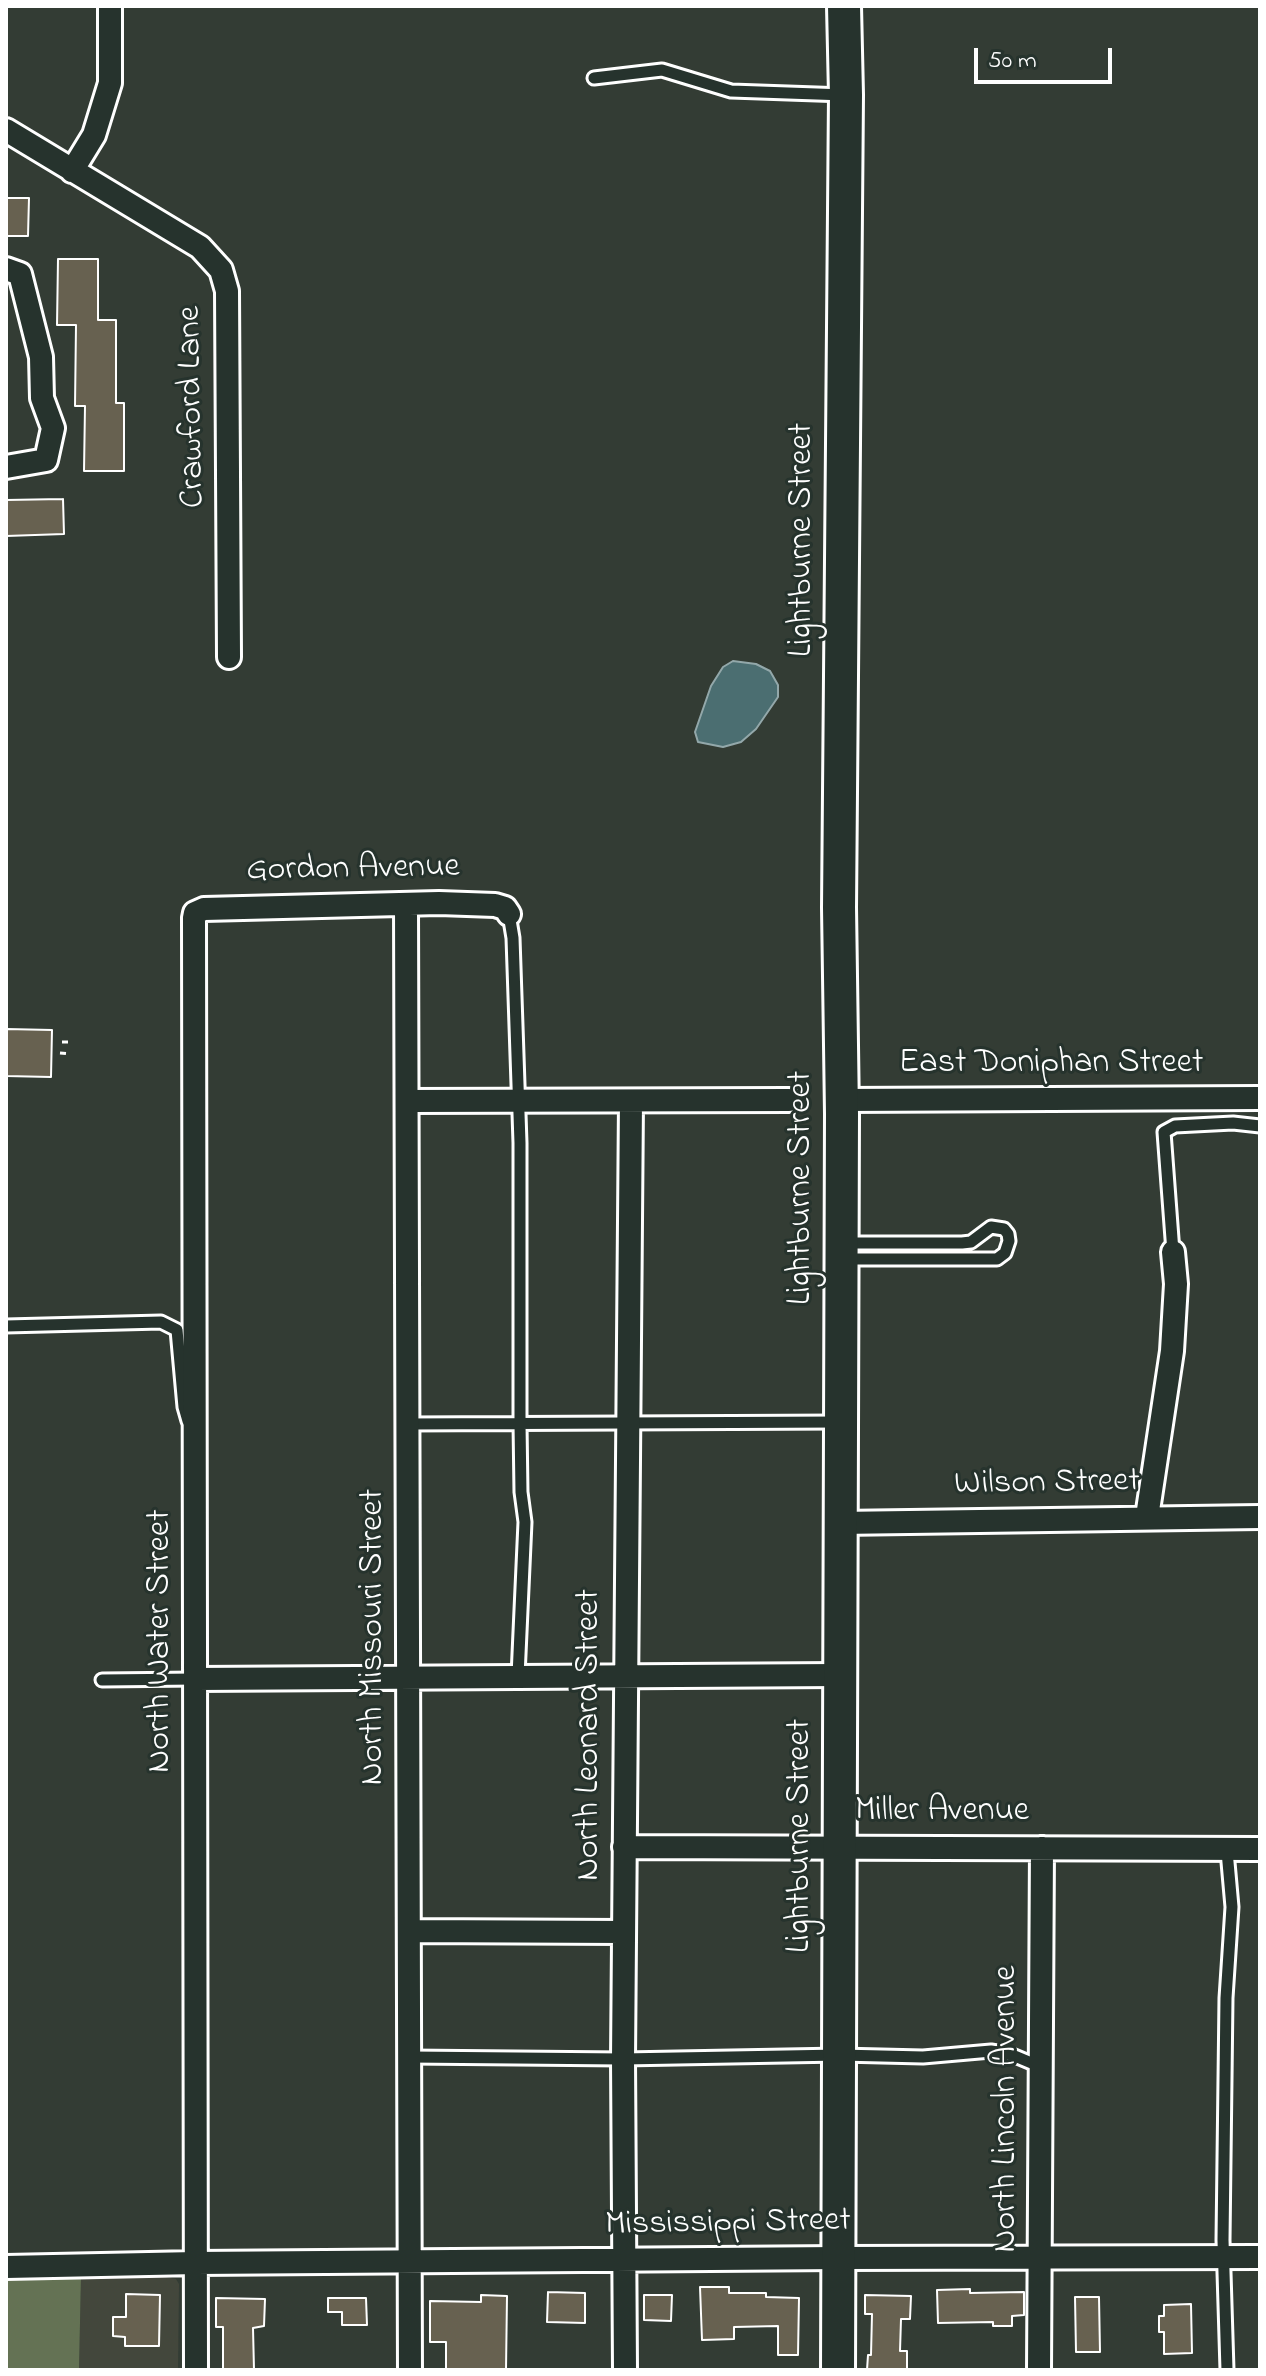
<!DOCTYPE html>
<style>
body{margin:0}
#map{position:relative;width:1266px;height:2376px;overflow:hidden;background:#333c34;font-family:"Indie Flower",sans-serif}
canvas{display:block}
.frame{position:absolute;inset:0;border:8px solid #fff;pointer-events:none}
.scale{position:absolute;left:974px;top:48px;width:138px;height:36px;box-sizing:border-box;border:4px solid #fff;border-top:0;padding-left:10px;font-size:24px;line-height:28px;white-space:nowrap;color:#fff;-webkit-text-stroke:6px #26332d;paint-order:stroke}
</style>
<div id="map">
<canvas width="1266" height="2376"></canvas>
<div class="frame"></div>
<div class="scale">50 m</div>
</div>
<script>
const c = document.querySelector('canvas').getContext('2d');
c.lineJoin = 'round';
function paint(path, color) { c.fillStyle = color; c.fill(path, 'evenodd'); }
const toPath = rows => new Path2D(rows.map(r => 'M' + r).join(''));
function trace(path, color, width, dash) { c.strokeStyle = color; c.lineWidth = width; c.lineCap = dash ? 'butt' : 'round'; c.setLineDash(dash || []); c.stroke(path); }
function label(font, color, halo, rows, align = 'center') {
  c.font = font + ' "Indie Flower",sans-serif'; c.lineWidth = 6; c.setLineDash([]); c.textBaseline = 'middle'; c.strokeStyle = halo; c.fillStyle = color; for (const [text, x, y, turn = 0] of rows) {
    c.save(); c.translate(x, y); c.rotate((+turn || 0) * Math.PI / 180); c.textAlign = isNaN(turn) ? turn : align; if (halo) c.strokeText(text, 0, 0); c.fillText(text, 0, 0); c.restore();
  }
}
paint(toPath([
 [160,2276,176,2279,179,2284,178,2370,79,2370,81,2277]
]), '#43473c');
paint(toPath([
 [81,2277,79,2370,6,2370,6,2278]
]), '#647254');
const water = toPath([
 [733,661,756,664,770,671,778,685,778,697,756,729,741,742,723,747,698,742,695,732,711,686,723,667,733,661]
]);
paint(water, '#4b6e71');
trace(water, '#93a8aa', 2);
const building = toPath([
 [6,198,29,198,28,236,6,236,6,198],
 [58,259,98,259,98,320,116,320,116,403,124,403,124,471,84,471,85,406,75,406,76,325,57,325,58,259],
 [63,499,64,534,6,536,6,500,63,499],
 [6,1029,52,1030,51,1077,6,1076,6,1029],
 [700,2287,729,2287,729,2293,766,2293,766,2297,799,2298,798,2355,778,2355,778,2326,734,2327,734,2339,702,2340,700,2287],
 [970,2289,970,2293,1024,2292,1024,2315,1012,2316,1012,2326,993,2326,993,2322,938,2323,937,2290,970,2289],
 [548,2292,585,2293,585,2323,547,2322,548,2292],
 [126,2294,160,2295,159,2346,125,2346,125,2337,113,2336,113,2317,126,2317,126,2294],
 [481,2295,507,2296,506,2370,446,2370,446,2342,430,2342,430,2301,481,2302,481,2295],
 [644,2295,672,2295,671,2321,644,2320,644,2295],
 [865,2295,911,2296,910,2319,901,2319,900,2351,907,2351,907,2370,867,2370,868,2355,871,2355,872,2314,865,2314,865,2295],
 [1075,2297,1099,2297,1100,2352,1076,2352,1075,2297],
 [216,2298,265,2299,264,2326,253,2328,254,2370,223,2370,223,2327,216,2327,216,2298],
 [328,2298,366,2298,367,2325,342,2325,342,2312,328,2312,328,2298],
 [1191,2304,1192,2353,1164,2354,1164,2332,1159,2332,1159,2316,1164,2316,1164,2305,1191,2304]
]);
paint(building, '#676150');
trace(building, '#fff', 2);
const service = toPath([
 [594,78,662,70,731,91,845,95],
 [509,914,513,938,520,1143,520,1424,521,1492,525,1522,518,1676],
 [844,1243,962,1243,971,1242,991,1227,1004,1229,1008,1234,1009,1241,1005,1253,997,1259,845,1259],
 [1173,1252,1164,1132,1175,1126,1233,1123,1260,1126],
 [6,1326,161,1322,177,1330,184,1407,188,1421],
 [408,1424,840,1422],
 [102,1680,196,1679],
 [409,2057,623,2059,840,2055,923,2057,991,2051,1010,2054,1041,2067],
 [1227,2370,1223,2240,1226,1998,1232,1907,1227,1851]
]);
const minor = toPath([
 [6,130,200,247,221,270,227,291,229,657],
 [72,171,94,135,110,83,110,6],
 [6,269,20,274,41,357,42,398,53,428,46,460,6,467],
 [406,904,410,2370],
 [842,1100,1260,1098],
 [408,1101,789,1100],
 [1147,1517,1172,1351,1176,1284,1173,1252],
 [839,1523,1260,1517],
 [196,1679,839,1675],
 [624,1847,1260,1849],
 [409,1931,624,1932],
 [6,2267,196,2263,840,2258,1260,2257],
 [196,2370,194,918,195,913,204,909,439,903,495,905,505,908,509,914],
 [625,2370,623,2059,631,1101],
 [1039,2370,1042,1848]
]);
const secondary = toPath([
 [838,2370,842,1114,839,907,846,95,844,6]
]);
trace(service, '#fff', 17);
trace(minor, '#fff', 28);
trace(secondary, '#fff', 38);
trace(toPath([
 [62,1042,70,1042],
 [60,1053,70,1054]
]), '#fff', 3, [6, 6]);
trace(service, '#26332d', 11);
trace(minor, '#26332d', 22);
trace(secondary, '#26332d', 32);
label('34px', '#fff', '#26332d', [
 ["Crawford Lane",194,407,-91],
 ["Lightburne Street",804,540,-90],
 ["Gordon Avenue",353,871,-1],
 ["East Doniphan Street",1051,1065],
 ["Lightburne Street",803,1188,-90],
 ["Wilson Street",1047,1485,-1],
 ["North Missouri Street",375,1637,-90],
 ["North Water Street",162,1641,-90],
 ["North Leonard Street",591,1735,-90],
 ["Miller Avenue",942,1813],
 ["Lightburne Street",802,1836,-90],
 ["North Lincoln Avenue",1008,2109,-90],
 ["Mississippi Street",728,2225,-1]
]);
</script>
